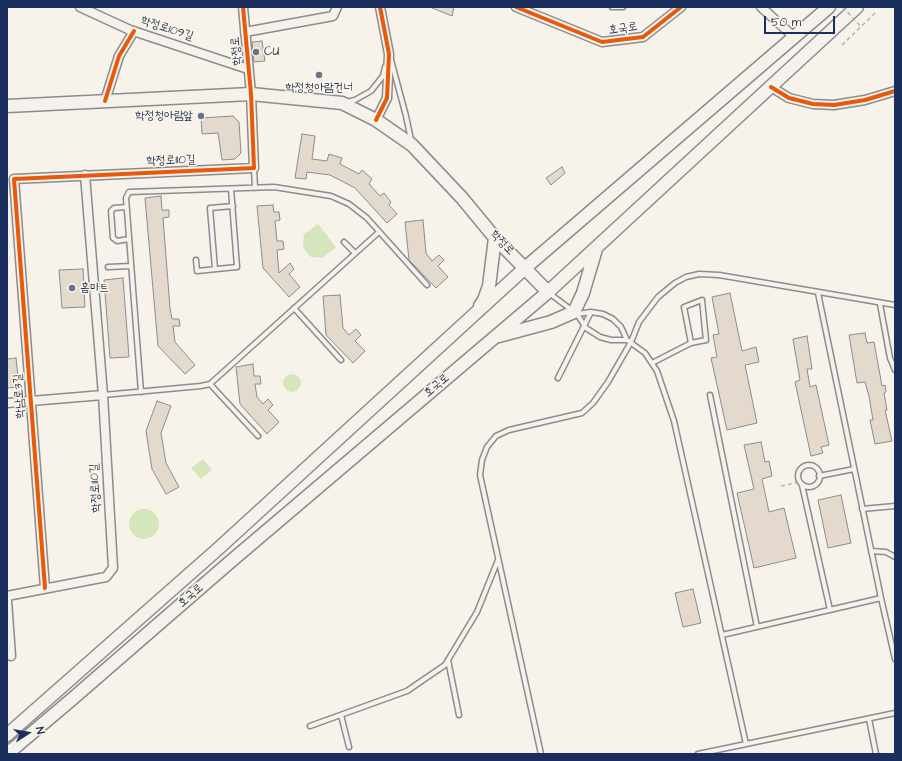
<!DOCTYPE html>
<meta charset="utf-8">
<style>
body{margin:0}
#map{position:relative;width:902px;height:761px;overflow:hidden;background:#f7f3ea;font-family:"Architects Daughter",sans-serif}
canvas{display:block}
.frame{position:absolute;inset:0;border:8px solid #1b2f5e;pointer-events:none}
.north{position:absolute;left:8px;top:713px;width:40px;height:40px;-webkit-text-stroke:3px #fcf5e5;paint-order:stroke;rotate:78deg;font-size:11px;font-weight:700;line-height:16px;text-align:center;color:#1b2f5e}
.north::after{content:'';display:block;margin:auto;width:14px;height:18px;background:#1b2f5e;clip-path:polygon(50% 0,100% 100%,50% 72%,0 100%)}
.scale{position:absolute;left:764px;top:16px;width:71px;height:18px;box-sizing:border-box;border:2px solid #1b2f5e;border-top:0;padding-left:5px;font-size:12px;line-height:14px;white-space:nowrap;color:#1b2f5e;-webkit-text-stroke:3px #fcf5e5;paint-order:stroke}
</style>
<div id="map">
<canvas width="902" height="761"></canvas>
<div class="frame"></div>
<div class="north">N</div>
<div class="scale">50 m</div>
</div>
<script>
const c = document.querySelector('canvas').getContext('2d');
c.lineJoin = 'round';
function paint(path, color) { c.fillStyle = color; c.fill(path, 'evenodd'); }
const toPath = rows => new Path2D(rows.map(r => 'M' + r).join(''));
function trace(path, color, width, dash) { c.strokeStyle = color; c.lineWidth = width; c.lineCap = dash ? 'butt' : 'round'; c.setLineDash(dash || []); c.stroke(path); }
function label(font, color, halo, rows, align = 'center') {
  c.font = font + ' "Architects Daughter","Poor Story",sans-serif'; c.lineWidth = 3; c.setLineDash([]); c.textBaseline = 'middle'; c.strokeStyle = halo; c.fillStyle = color; for (const [text, x, y, turn = 0] of rows) {
    c.save(); c.translate(x, y); c.rotate((+turn || 0) * Math.PI / 180); c.textAlign = isNaN(turn) ? turn : align; if (halo) c.strokeText(text, 0, 0); c.fillText(text, 0, 0); c.restore();
  }
}
paint(toPath([
 [318,224,336,247,322,258,311,257,306,252,303,246,304,234],
 '283 383a9 9 0 1 1 18 0a9 9 0 1 1-18 0Z',
 [203,459,212,470,201,479,191,468],
 '129 524a15 15 0 1 1 30 0a15 15 0 1 1-30 0Z'
]), '#d4e6bb');
const building = toPath([
 [430,7,454,7,452,16,430,7],
 [262,41,265,61,254,62,252,42,262,41],
 [233,116,239,122,241,153,235,159,222,160,218,133,202,134,201,118,233,116],
 [302,134,315,136,312,159,327,161,329,154,342,158,340,164,359,174,362,170,372,179,369,184,380,196,384,193,391,202,389,205,397,214,387,223,355,188,330,175,307,172,306,179,295,178,302,134],
 [562,167,565,173,551,185,546,178,562,167],
 [161,196,162,210,169,210,169,217,163,218,170,308,172,319,179,319,180,326,173,326,175,342,195,365,185,374,158,346,145,198,161,196],
 [273,205,274,212,279,212,280,220,275,221,277,241,283,241,284,249,277,250,279,273,290,263,294,269,289,274,300,287,289,297,263,268,257,206,273,205],
 [423,220,426,253,432,261,439,255,444,260,438,266,448,277,436,288,409,260,405,222,423,220],
 [83,269,85,307,62,308,59,270,83,269],
 [123,278,129,357,110,358,104,280,123,278],
 [730,293,742,351,756,347,759,362,745,365,757,423,727,430,711,358,717,357,713,335,719,334,712,297,730,293],
 [340,295,343,328,349,335,356,329,361,335,355,341,365,351,353,363,326,335,323,296,340,295],
 [865,333,867,343,874,342,882,386,885,385,886,392,884,393,887,410,885,410,892,441,875,444,870,420,873,420,869,396,865,382,857,383,849,335,865,333],
 [807,336,812,369,807,369,810,387,816,385,829,445,821,447,823,453,811,456,795,382,800,380,793,339,807,336],
 [16,358,19,387,7,388,7,359,16,358],
 [253,364,254,376,260,376,261,384,255,384,257,397,263,404,268,399,273,405,268,410,279,422,267,434,240,404,236,367,253,364],
 [157,401,171,406,161,433,166,463,179,487,166,494,152,469,146,431,157,401],
 [761,442,765,462,769,461,772,476,762,479,769,512,784,508,796,558,754,568,737,493,754,489,744,445,761,442],
 [841,495,851,543,828,548,818,500,841,495],
 [693,589,701,623,683,627,675,593,693,589]
]);
paint(building, '#e3d9cd');
trace(building, '#8a8c91', 1);
const lane = toPath([
 [612,7,623,7],
 [391,60,406,116,411,140],
 [347,102,355,100,371,91,383,76,385,67],
 [254,168,255,188],
 [126,207,114,208,111,211,113,238,117,241,129,239],
 [344,242,355,253],
 [196,260,197,271,237,267,231,189],
 [108,267,131,266],
 [215,269,210,208,233,206],
 [549,293,577,314,586,328,600,337,611,340,627,340],
 [880,304,890,358,895,370],
 [294,308,341,360],
 [577,314,591,312,603,314,613,319,621,327,627,340,645,353,657,371,674,421,746,744],
 [652,363,691,343,706,340,702,300,684,307,691,343],
 [558,378,591,312],
 [210,384,258,436],
 [141,392,126,198,129,192,274,187,331,196,349,204,367,218,427,285],
 [103,395,201,386,210,384,379,232],
 [710,395,757,627],
 '798 476a11 11 0 1 1 22 0a11 11 0 1 1-22 0Z',
 [819,476,854,469],
 [802,485,830,610],
 [862,509,895,506],
 [871,551,886,552,895,557],
 [881,598,895,659],
 [722,635,881,598,818,293],
 [448,660,459,715],
 [341,715,349,747],
 [869,719,876,754],
 [310,726,407,691,445,665,477,612,498,560],
 [541,754,480,475,482,460,487,447,496,436,509,430,582,413,593,403,608,382,631,342,639,322,658,297,675,283,686,277,699,274,719,275,895,305],
 [698,754,895,713]
]);
const street = toPath([
 [80,7,130,30,248,69],
 [516,7,602,42,643,37,681,7],
 [761,7,794,37],
 [245,32,333,16,337,7],
 [771,87,789,98,813,104,834,105,865,100,895,91],
 [105,101,119,56,134,31],
 [376,120,387,98,389,54,380,7],
 [7,403,103,395],
 [45,588,14,179,254,168,251,94,243,7],
 [7,596,106,577,113,568,103,395,85,175],
 [7,600,11,656]
]);
const secondary = toPath([
 [7,106,251,94,342,103,376,120,412,145,462,198,495,238,548,292],
 [480,306,484,300,489,286,495,238],
 [499,336,551,322,574,312,583,293,596,249],
 [7,735,219,548,525,268,829,7],
 [7,752,13,749,71,700,230,562,548,292,857,7]
]);
trace(lane, '#8a8c91', 7);
trace(street, '#8a8c91', 11);
trace(secondary, '#8a8c91', 15);
trace(toPath([
 [842,45,877,11],
 [781,486,796,483]
]), '#b2b3b4', 1.5, [4, 3]);
trace(lane, '#f5f2ec', 4);
trace(street, '#f5f2ec', 8);
trace(secondary, '#f5f2ec', 12);
trace(toPath([
 [843,7,861,27]
]), '#b2b3b4', 1.5, [4, 3]);
trace(toPath([
 [516,7,602,42,643,37,681,7],
 [771,87,789,98,813,104,834,105,865,100,895,91],
 [105,101,119,56,134,31],
 [376,120,387,98,389,54,380,7],
 [45,588,14,179,254,168,251,94,243,7]
]), '#e8590c', 4);
for (const [x, y, r, color] of [
 [256,52,4,"#68748f"],
 [319,75,4,"#68748f"],
 [201,116,4,"#68748f"],
 [72,288,4,"#68748f"]
]) { const dot = new Path2D(); dot.arc(x, y, r, 0, 2 * Math.PI); c.fillStyle = color; c.fill(dot); trace(dot, '#fcf5e5', 1.5); }
label('12px', '#1b2f5e', '#fcf5e5', [
 ["학정로109길",167,29,18],
 ["호국로",623,29,-8],
 ["학정로",237,51,-95],
 ["학정로110길",171,161,-2],
 ["학정로",502,243,46],
 ["호국로",437,386,-40],
 ["학남로3길",20,396,-94],
 ["학정로110길",96,488,-93],
 ["호국로",191,596,-41]
]);
label('12px', '#1b2f5e', '#fcf5e5', [
 ["CU",264,52],
 ["학정청아람건너",319,88,"center"],
 ["학정청아람앞",193,116,"right"],
 ["홈마트",80,288]
], 'left');
</script>
